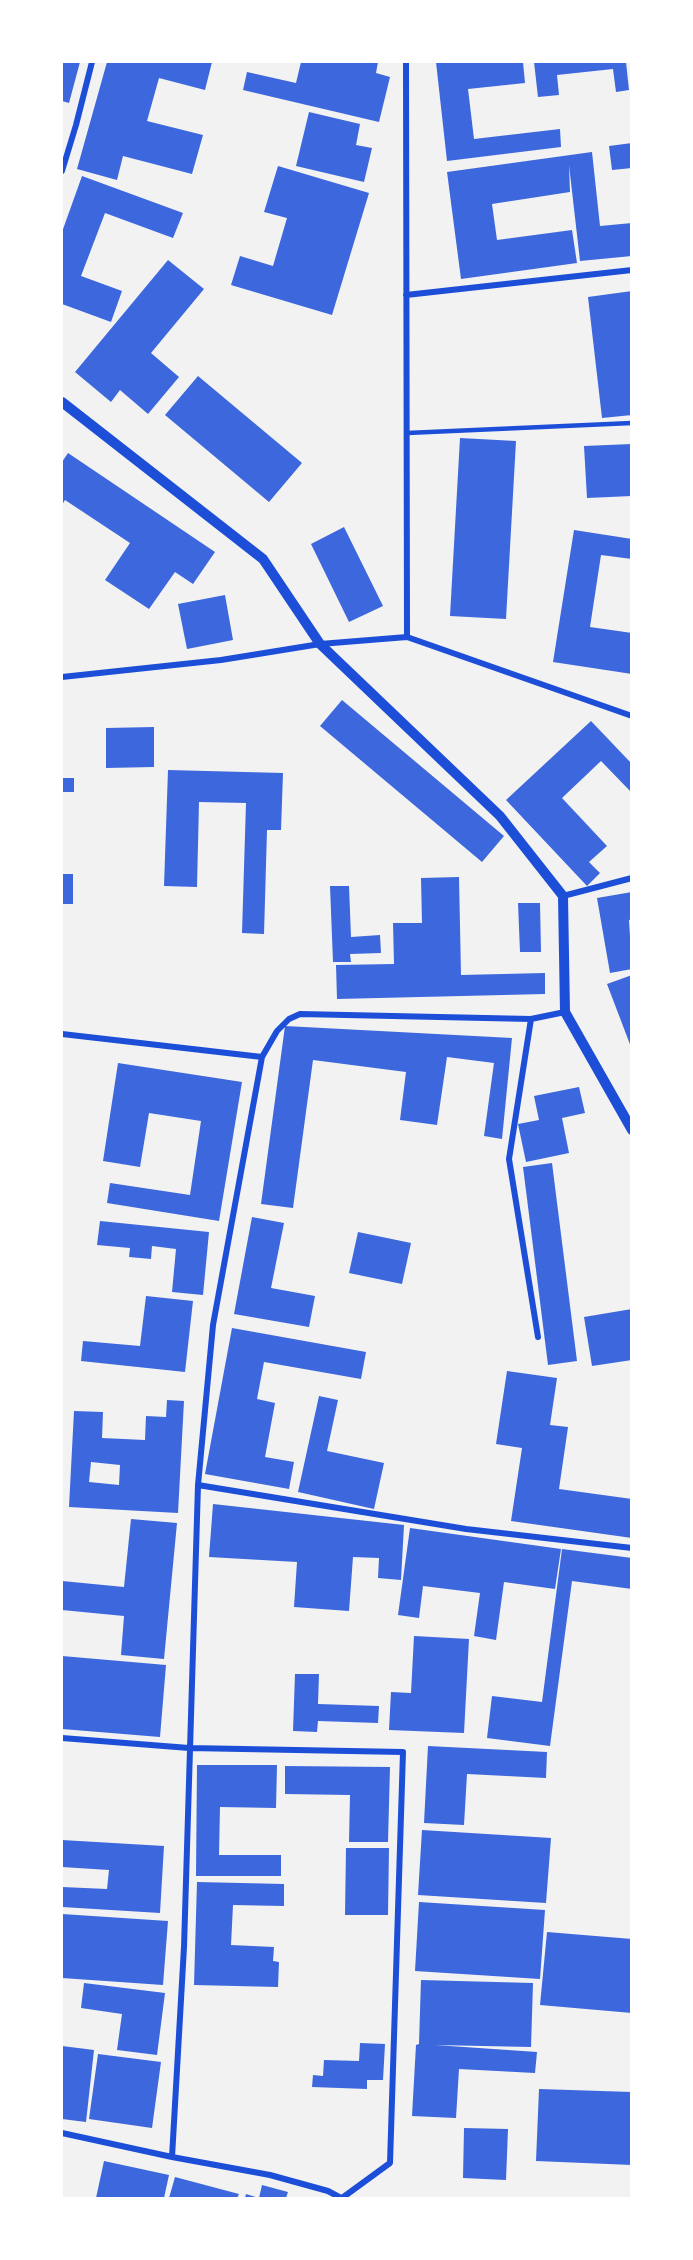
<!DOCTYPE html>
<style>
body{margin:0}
#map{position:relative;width:693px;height:2260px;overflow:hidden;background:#f2f2f2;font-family:"PT Sans",sans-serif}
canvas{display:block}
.frame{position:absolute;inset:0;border:63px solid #fff;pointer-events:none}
</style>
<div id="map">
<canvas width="693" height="2260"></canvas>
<div class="frame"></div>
</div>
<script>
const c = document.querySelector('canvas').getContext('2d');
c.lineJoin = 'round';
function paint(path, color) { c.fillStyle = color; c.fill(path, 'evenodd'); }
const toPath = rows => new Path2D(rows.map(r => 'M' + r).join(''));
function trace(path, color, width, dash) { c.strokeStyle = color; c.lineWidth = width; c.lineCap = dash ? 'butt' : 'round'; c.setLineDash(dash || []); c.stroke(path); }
paint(toPath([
 [62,62,80,62,69,103,62,101],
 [107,62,212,62,205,90,159,78,147,121,203,135,192,174,123,156,117,180,77,169],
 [301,62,378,62,376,73,390,77,379,122,243,90,247,72,296,83],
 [436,62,523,62,525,83,468,89,474,139,560,129,561,147,447,161],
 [534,62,626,62,629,90,616,92,613,69,557,75,559,95,538,97],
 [309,112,360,124,356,145,372,148,364,182,296,166],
 [632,143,632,168,612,170,609,146],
 [592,152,600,226,632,223,632,256,580,261,569,165,570,192,492,204,497,240,572,230,577,263,461,279,447,172],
 [278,166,369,193,332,315,231,285,240,256,273,266,287,218,264,212],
 [82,176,183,213,173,238,105,213,81,276,122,291,111,322,62,304,62,232],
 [168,260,204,289,151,353,179,377,148,414,120,390,111,402,75,372],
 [632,291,632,415,602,418,588,297],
 [198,376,302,463,269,502,165,415],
 [460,438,516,441,506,619,450,616],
 [632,444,632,496,587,498,584,446],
 [68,453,215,552,193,584,175,572,149,609,105,580,130,543,65,500,62,505,62,462],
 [344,527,383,606,349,622,311,544],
 [574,530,632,539,632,559,601,555,590,627,632,633,632,674,553,662],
 [225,595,233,640,187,649,178,604],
 [342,700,504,836,482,862,320,726],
 [591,721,632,764,632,793,601,761,562,798,607,846,589,862,600,873,587,886,506,800],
 [154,727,154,767,106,768,106,728],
 [168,770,283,773,281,830,267,830,264,934,242,933,246,803,199,802,197,887,164,886],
 [62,778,74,778,74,792,62,792],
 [62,874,73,874,73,904,62,904],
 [459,877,461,975,545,973,545,994,337,999,336,965,394,964,393,923,422,923,421,878],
 [330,886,349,886,351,937,380,935,381,953,350,954,351,962,333,962],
 [632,892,632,919,629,920,632,969,610,973,597,898],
 [518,903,540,903,541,952,520,952],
 [632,975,632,1047,631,1047,607,984],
 [285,1026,512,1038,502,1139,484,1136,494,1063,447,1057,437,1125,400,1120,406,1072,313,1060,293,1208,261,1204],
 [118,1063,242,1082,219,1221,107,1203,110,1183,190,1195,201,1121,149,1113,140,1167,103,1161],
 [579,1087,585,1113,562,1118,569,1153,526,1162,518,1124,539,1120,534,1096],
 [552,1163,577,1361,548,1365,523,1167],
 [252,1217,284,1223,271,1288,315,1296,309,1327,234,1314],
 [100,1221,209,1232,203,1295,172,1292,176,1249,152,1246,151,1259,129,1257,130,1248,97,1245],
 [358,1232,411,1243,402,1284,349,1273],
 [146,1296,193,1301,185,1372,81,1361,83,1341,140,1346],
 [632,1309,632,1360,592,1366,584,1317],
 [232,1328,366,1352,361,1379,264,1362,257,1399,275,1403,265,1457,294,1462,289,1489,205,1474],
 [507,1371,557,1378,550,1425,568,1427,559,1489,632,1499,632,1538,511,1521,522,1448,496,1444],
 [319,1396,338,1400,327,1451,384,1463,374,1509,298,1492],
 [167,1400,184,1401,178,1513,69,1507,74,1411,103,1412,102,1438,145,1440,146,1416,166,1417],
 [91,1462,120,1465,119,1485,89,1482],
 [213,1504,404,1525,401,1580,378,1578,379,1558,353,1557,349,1611,294,1607,297,1562,209,1557],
 [131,1519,177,1523,164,1659,121,1655,124,1616,62,1610,62,1581,124,1587],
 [410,1528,561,1549,555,1589,504,1582,496,1640,474,1636,480,1593,423,1586,419,1618,398,1615],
 [562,1549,632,1558,632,1589,572,1581,550,1746,487,1738,492,1696,542,1702],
 [414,1636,469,1639,464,1733,389,1730,391,1692,411,1693],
 [62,1656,166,1665,160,1737,62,1729],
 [295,1674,319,1674,318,1704,379,1706,378,1723,318,1721,317,1732,293,1731],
 [428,1746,547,1752,546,1778,467,1774,464,1825,424,1823],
 [197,1765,277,1765,276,1808,220,1807,219,1855,281,1855,281,1876,196,1876],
 [285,1766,390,1767,388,1842,349,1842,350,1795,285,1794],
 [422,1830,551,1838,546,1903,418,1895],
 [62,1840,164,1846,160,1913,62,1907,62,1887,107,1889,109,1870,62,1867],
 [346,1848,389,1848,388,1915,345,1915],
 [197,1882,284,1884,284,1906,233,1905,231,1945,274,1947,273,1961,279,1962,278,1987,194,1985],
 [419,1902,545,1910,540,1979,415,1971],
 [62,1914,168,1921,163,1985,62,1978],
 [547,1932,632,1939,632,2013,540,2005],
 [421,1980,533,1983,531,2047,435,2045,537,2052,535,2073,459,2069,456,2118,412,2116,416,2045,419,2044],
 [84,1983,165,1993,157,2055,117,2050,122,2014,81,2008],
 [360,2043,385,2044,383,2080,367,2080,367,2089,312,2087,313,2075,323,2076,324,2060,359,2061],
 [62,2046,94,2050,86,2122,62,2119],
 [98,2054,161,2062,152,2128,89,2119],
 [539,2089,632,2092,632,2165,536,2161],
 [464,2128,508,2129,506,2180,463,2178],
 [104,2161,169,2175,164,2198,96,2198],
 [175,2177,239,2194,237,2198,169,2198],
 [262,2185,288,2192,286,2198,245,2198,246,2194,259,2198]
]), '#3d67dc');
trace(toPath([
 [407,433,632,423]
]), '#1d4ed8', 4.5);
trace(toPath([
 [62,171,76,125,92,62],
 [406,295,632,270],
 [407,637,632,716],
 [62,677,221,660,320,644,407,637,406,62],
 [563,896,632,878],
 [531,1019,509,1159,538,1337],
 [62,1034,262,1057],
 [198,1485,466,1529,632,1548],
 [62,1738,189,1748,403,1752,390,2163,342,2198],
 [62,2133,172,2157,270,2175,328,2191,341,2198],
 [172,2157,184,1947,198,1485,213,1325,262,1057,277,1031,289,1019,300,1014,531,1019,565,1012]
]), '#1d4ed8', 6);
trace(toPath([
 [62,402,263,559,320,644,500,816,563,896,565,1012,632,1130]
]), '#1d4ed8', 10);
</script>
